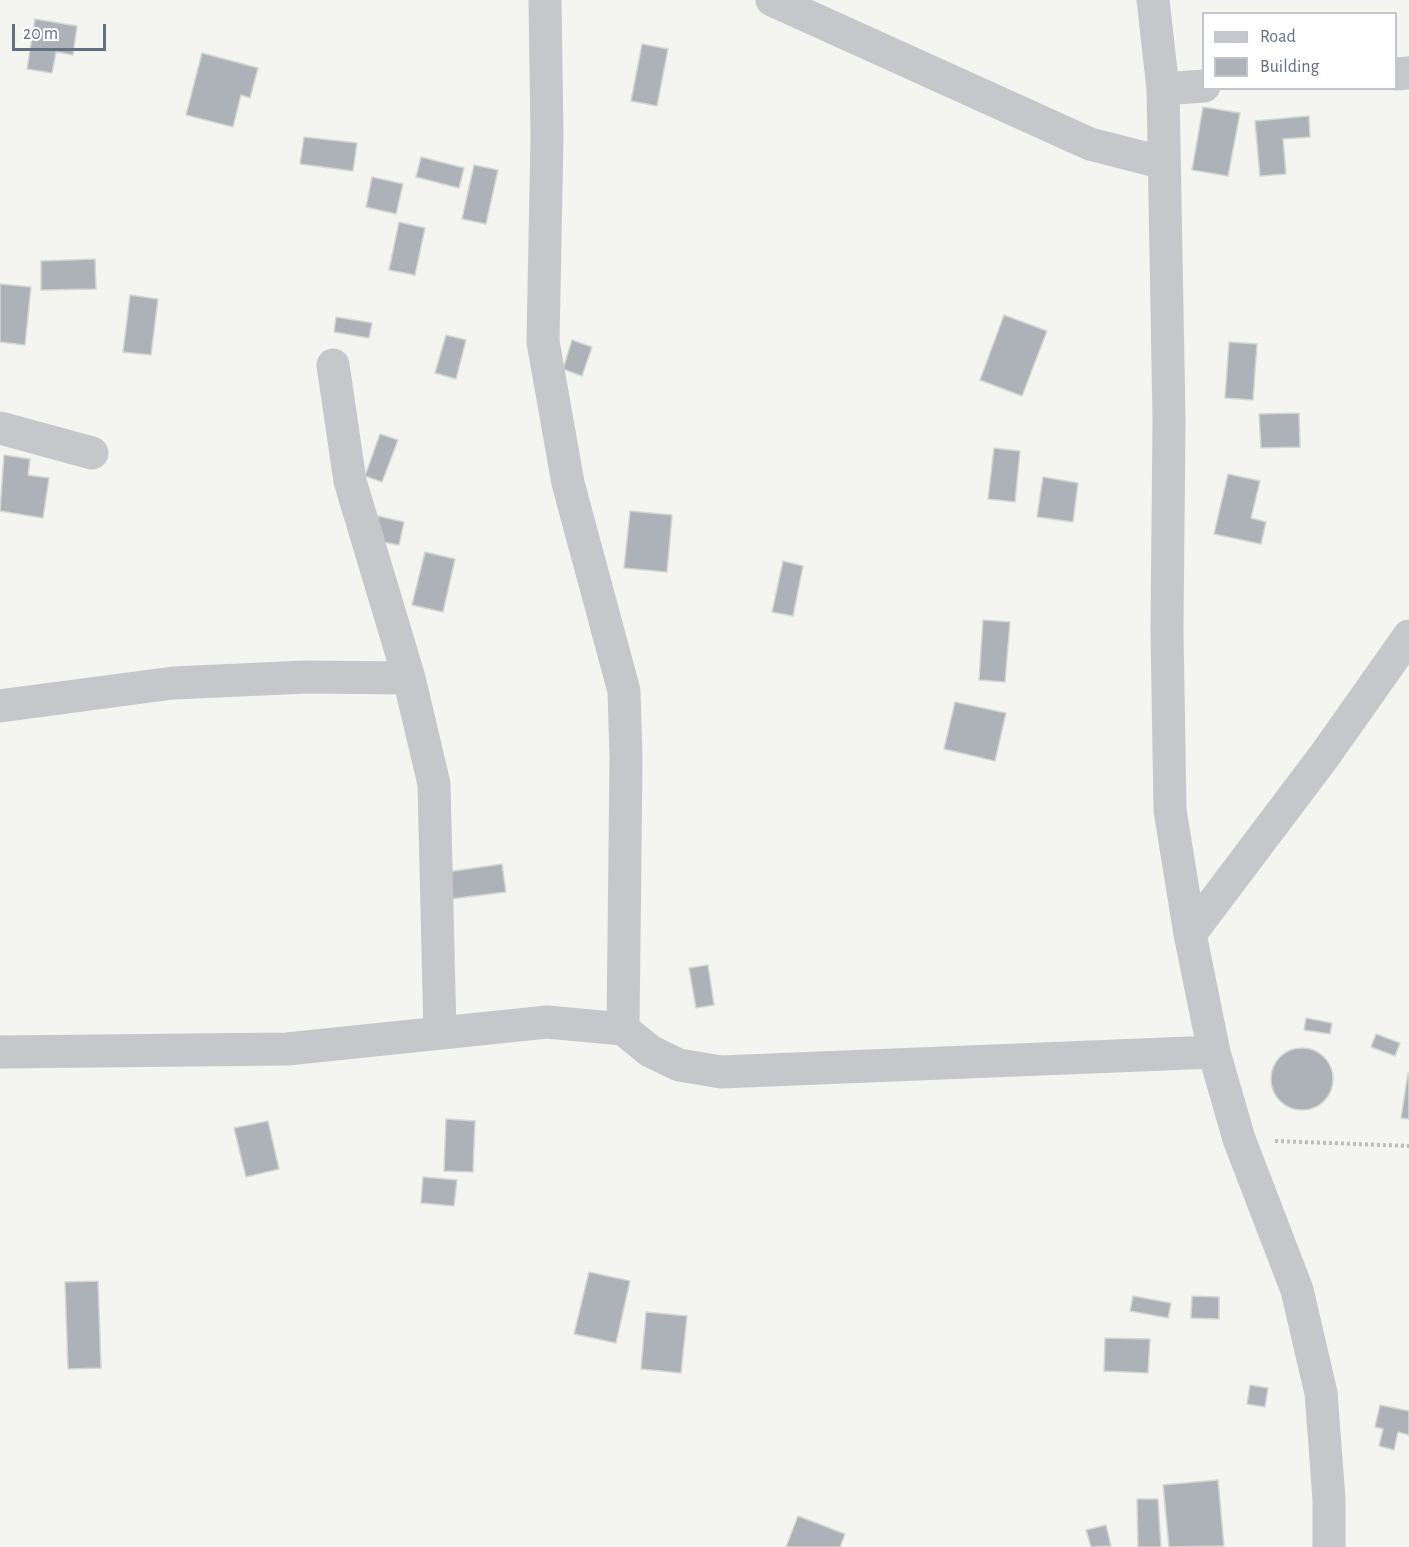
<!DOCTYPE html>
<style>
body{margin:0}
#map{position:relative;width:1409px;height:1547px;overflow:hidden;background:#f4f5f0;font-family:"Alegreya Sans",sans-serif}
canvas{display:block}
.legend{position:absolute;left:1202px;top:12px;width:195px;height:78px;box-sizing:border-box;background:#fff;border:2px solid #c1c6cd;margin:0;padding:8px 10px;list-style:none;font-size:18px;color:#637082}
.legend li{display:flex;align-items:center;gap:12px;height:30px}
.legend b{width:30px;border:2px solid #c1c6cd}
.scale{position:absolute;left:12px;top:24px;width:94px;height:27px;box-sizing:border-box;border:3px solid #637082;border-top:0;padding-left:8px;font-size:18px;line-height:21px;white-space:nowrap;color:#637082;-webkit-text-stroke:4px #fff;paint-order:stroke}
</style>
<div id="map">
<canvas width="1409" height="1547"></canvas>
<ul class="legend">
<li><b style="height:8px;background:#c5c7cb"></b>Road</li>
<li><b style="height:16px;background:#adb2b9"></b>Building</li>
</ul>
<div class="scale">20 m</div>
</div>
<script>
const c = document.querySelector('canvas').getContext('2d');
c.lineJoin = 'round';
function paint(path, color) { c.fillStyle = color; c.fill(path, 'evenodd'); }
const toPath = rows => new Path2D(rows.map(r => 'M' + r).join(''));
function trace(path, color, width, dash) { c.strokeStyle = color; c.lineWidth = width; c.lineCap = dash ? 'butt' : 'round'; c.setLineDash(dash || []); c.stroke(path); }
const building = toPath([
 [35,19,77,26,73,55,56,52,52,73,27,69,35,19],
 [642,44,668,49,657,106,631,101,642,44],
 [202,53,258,68,250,98,241,95,233,127,186,115,202,53],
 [1203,107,1240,113,1228,176,1192,170,1203,107],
 [1309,116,1310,137,1283,139,1286,174,1260,176,1255,121,1309,116],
 [304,137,357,143,353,171,300,164,304,137],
 [421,157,464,168,459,188,416,177,421,157],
 [474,165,498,170,486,224,462,219,474,165],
 [372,177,403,184,396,214,366,207,372,177],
 [399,222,425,228,415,275,389,270,399,222],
 [95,259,96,289,41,290,41,261,95,259],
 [0,284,31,287,25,345,0,342,0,284],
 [130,295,158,299,151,355,123,352,130,295],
 [1004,315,1047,331,1022,396,980,380,1004,315],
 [336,317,372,323,369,338,334,332,336,317],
 [446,335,466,340,456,379,435,373,446,335],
 [572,340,592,347,582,376,563,369,572,340],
 [1229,342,1257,344,1253,400,1225,398,1229,342],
 [1299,413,1300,447,1261,448,1259,414,1299,413],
 [380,434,398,440,382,482,365,476,380,434],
 [994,448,1020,451,1015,502,988,499,994,448],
 [4,455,30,459,28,475,49,478,43,518,0,511,4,455],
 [1228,474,1260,481,1251,518,1266,522,1261,544,1214,534,1228,474],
 [1043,477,1078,483,1073,522,1037,517,1043,477],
 [630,511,672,515,667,572,624,568,630,511],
 [378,516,404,522,399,545,373,540,378,516],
 [425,552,455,559,443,612,412,605,425,552],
 [783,561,803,566,793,616,772,612,783,561],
 [983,620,1010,622,1005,682,979,680,983,620],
 [955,702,1006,713,995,761,944,749,955,702],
 [502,864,506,892,450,899,447,872,502,864],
 [708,965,714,1005,696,1008,689,968,708,965],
 [1306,1018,1332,1023,1330,1034,1304,1030,1306,1018],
 [1376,1034,1400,1043,1395,1056,1371,1047,1376,1034],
 '1271 1079a31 31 0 1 1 62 0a31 31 0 1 1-62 0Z',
 [1408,1073,1409,1073,1409,1119,1401,1118,1408,1073],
 [446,1119,475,1121,473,1172,444,1171,446,1119],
 [268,1121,279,1169,246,1177,234,1128,268,1121],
 [423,1177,457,1180,454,1206,421,1203,423,1177],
 [589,1272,630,1281,616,1343,574,1334,589,1272],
 [98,1281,101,1368,68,1369,65,1282,98,1281],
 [1133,1296,1171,1303,1168,1318,1130,1311,1133,1296],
 [1192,1296,1219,1297,1219,1319,1191,1318,1192,1296],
 [646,1312,687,1316,681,1373,641,1369,646,1312],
 [1105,1338,1150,1339,1148,1373,1104,1371,1105,1338],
 [1250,1385,1268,1388,1265,1407,1247,1404,1250,1385],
 [1380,1405,1409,1411,1409,1435,1398,1432,1394,1450,1379,1446,1383,1429,1375,1427,1380,1405],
 [1218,1480,1224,1546,1169,1547,1163,1485,1218,1480],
 [1137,1499,1158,1499,1161,1547,1138,1547,1137,1499],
 [798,1516,845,1534,840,1547,786,1547,798,1516],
 [1106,1525,1111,1546,1091,1547,1086,1530,1106,1525]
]);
paint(building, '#adb2b9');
trace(building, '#d5d6d3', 1.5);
trace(toPath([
 [1275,1141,1409,1146]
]), '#bcbdc0', 4, [3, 3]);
trace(toPath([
 [545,0,547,136,543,342,568,483,624,691,626,758,623,1029],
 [772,0,1090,144,1164,163],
 [1153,0,1163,89,1169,419,1167,630,1170,810,1190,934,1214,1052,1239,1139,1297,1290,1321,1393,1329,1499,1329,1547],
 [1396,74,1409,73],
 [1163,89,1204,86],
 [333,365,350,481,409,678,434,784,440,1033],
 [0,428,92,453],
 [0,706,173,683,306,677,409,678],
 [1190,934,1325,755,1409,636],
 [0,1052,287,1049,547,1022,623,1029,650,1051,679,1065,721,1072,1214,1052]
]), '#c5c7cb', 33);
</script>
